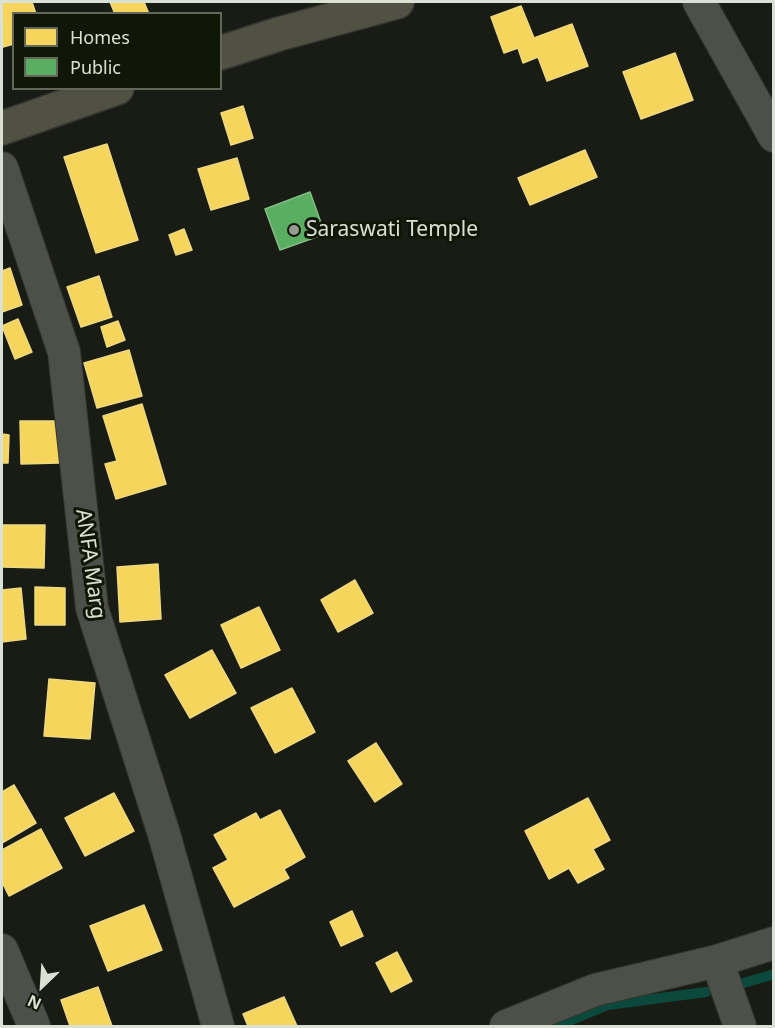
<!DOCTYPE html>
<style>
body{margin:0}
#map{position:relative;width:775px;height:1028px;overflow:hidden;background:#191c14;font-family:"Noto Sans",sans-serif}
canvas{display:block}
.frame{position:absolute;inset:0;border:3px solid #dbe0d5;pointer-events:none}
.legend{position:absolute;left:12px;top:12px;width:210px;height:78px;box-sizing:border-box;background:#111707;border:2px solid #626759;margin:0;padding:8px 10px;list-style:none;font-size:18px;color:#dbe0d5}
.legend li{display:flex;align-items:center;gap:12px;height:30px}
.legend b{width:30px;border:2px solid #626759}
.north{position:absolute;left:12px;top:956px;width:60px;height:60px;-webkit-text-stroke:4px #111707;paint-order:stroke;rotate:205deg;font-size:16px;font-weight:700;line-height:24px;text-align:center;color:#dbe0d5}
.north::after{content:'';display:block;margin:auto;width:21px;height:27px;background:#dbe0d5;clip-path:polygon(50% 0,100% 100%,50% 72%,0 100%)}
</style>
<div id="map">
<canvas width="775" height="1028"></canvas>
<div class="frame"></div>
<ul class="legend">
<li><b style="height:16px;background:#f6d55c"></b>Homes</li>
<li><b style="height:16px;background:#5aae61"></b>Public</li>
</ul>
<div class="north">N</div>
</div>
<script>
const c = document.querySelector('canvas').getContext('2d');
c.lineJoin = 'round';
function paint(path, color) { c.fillStyle = color; c.fill(path, 'evenodd'); }
const toPath = rows => new Path2D(rows.map(r => 'M' + r).join(''));
function trace(path, color, width, dash) { c.strokeStyle = color; c.lineWidth = width; c.lineCap = dash ? 'butt' : 'round'; c.setLineDash(dash || []); c.stroke(path); }
function label(font, color, halo, rows, align = 'center') {
  c.font = font + ' "Noto Sans",sans-serif'; c.lineWidth = 6; c.setLineDash([]); c.textBaseline = 'middle'; c.strokeStyle = halo; c.fillStyle = color; for (const [text, x, y, turn = 0] of rows) {
    c.save(); c.translate(x, y); c.rotate((+turn || 0) * Math.PI / 180); c.textAlign = isNaN(turn) ? turn : align; if (halo) c.strokeText(text, 0, 0); c.fillText(text, 0, 0); c.restore();
  }
}
const homes = toPath([
 [2,2,32,2,36,14,14,14,14,44,3,47,2,2],
 [110,2,144,2,149,14,115,14,110,2],
 [521,6,534,38,572,24,588,66,547,81,538,57,523,63,518,48,504,53,491,17,521,6],
 [675,53,693,100,641,119,623,72,675,53],
 [243,106,253,138,231,145,221,113,243,106],
 [107,144,138,240,96,253,64,157,107,144],
 [585,150,597,177,530,205,518,178,585,150],
 [237,158,249,199,211,210,198,169,237,158],
 [184,229,192,250,176,255,169,235,184,229],
 [10,268,22,305,2,312,2,271,10,268],
 [99,276,112,317,81,327,67,287,99,276],
 [18,319,32,352,15,359,2,326,18,319],
 [118,321,125,340,107,347,101,327,118,321],
 [129,350,142,396,97,408,84,363,129,350],
 [142,404,166,484,116,499,105,464,117,461,103,416,142,404],
 [20,421,58,421,59,463,21,464,20,421],
 [2,434,9,435,8,463,2,463,2,434],
 [2,525,45,525,44,568,2,567,2,525],
 [158,564,161,619,120,622,117,567,158,564],
 [355,580,373,613,338,632,321,600,355,580],
 [35,587,65,588,65,625,35,625,35,587],
 [21,588,26,639,2,642,2,590,21,588],
 [259,607,280,650,241,668,221,625,259,607],
 [212,650,236,693,190,718,165,675,212,650],
 [49,679,95,683,90,739,44,736,49,679],
 [292,688,315,732,275,753,251,708,292,688],
 [376,743,402,784,375,802,348,761,376,743],
 [14,785,36,823,2,843,2,792,14,785],
 [114,793,134,831,85,856,65,818,114,793],
 [588,798,610,840,593,849,604,869,578,883,569,868,549,879,525,831,588,798],
 [280,810,305,857,284,869,289,878,234,907,213,868,228,860,214,835,256,813,260,820,280,810],
 [41,829,62,868,9,896,2,882,2,850,41,829],
 [144,905,162,950,108,971,90,926,144,905],
 [352,911,363,936,341,946,330,922,352,911],
 [397,952,412,981,391,992,376,963,397,952],
 [98,987,112,1026,70,1026,61,1000,98,987],
 [284,997,297,1026,248,1026,243,1014,284,997]
]);
paint(homes, '#f6d55c');
trace(homes, '#eed880', 1.5);
const public = toPath([
 [310,192,325,234,280,250,265,209,310,192]
]);
paint(public, '#5aae61');
trace(public, '#81bd84', 1.5);
trace(toPath([
 [737,985,774,974],
 [557,1026,608,1005,706,992]
]), '#0a493b', 10);
const street = toPath([
 [699,2,774,136],
 [2,168,64,352,92,608,164,834,218,1026],
 [2,950,34,1026],
 [717,961,740,1026],
 [506,1026,595,990,717,961,774,943]
]);
const primary = toPath([
 [220,53,279,34,397,2],
 [2,128,117,88]
]);
trace(street, '#34352f', 34);
trace(primary, '#34352f', 36);
trace(street, '#4d5049', 32);
trace(primary, '#505143', 33);
for (const [x, y, r, color] of [
 [294,230,6,"#979b91"]
]) { const dot = new Path2D(); dot.arc(x, y, r, 0, 2 * Math.PI); c.fillStyle = color; c.fill(dot); trace(dot, '#111707', 2); }
label('21px', '#dbe0d5', '#111707', [
 ["Saraswati Temple",306,230]
], 'left');
label('21px', '#dbe0d5', '#111707', [
 ["ANFA Marg",90,564,82]
]);
</script>
